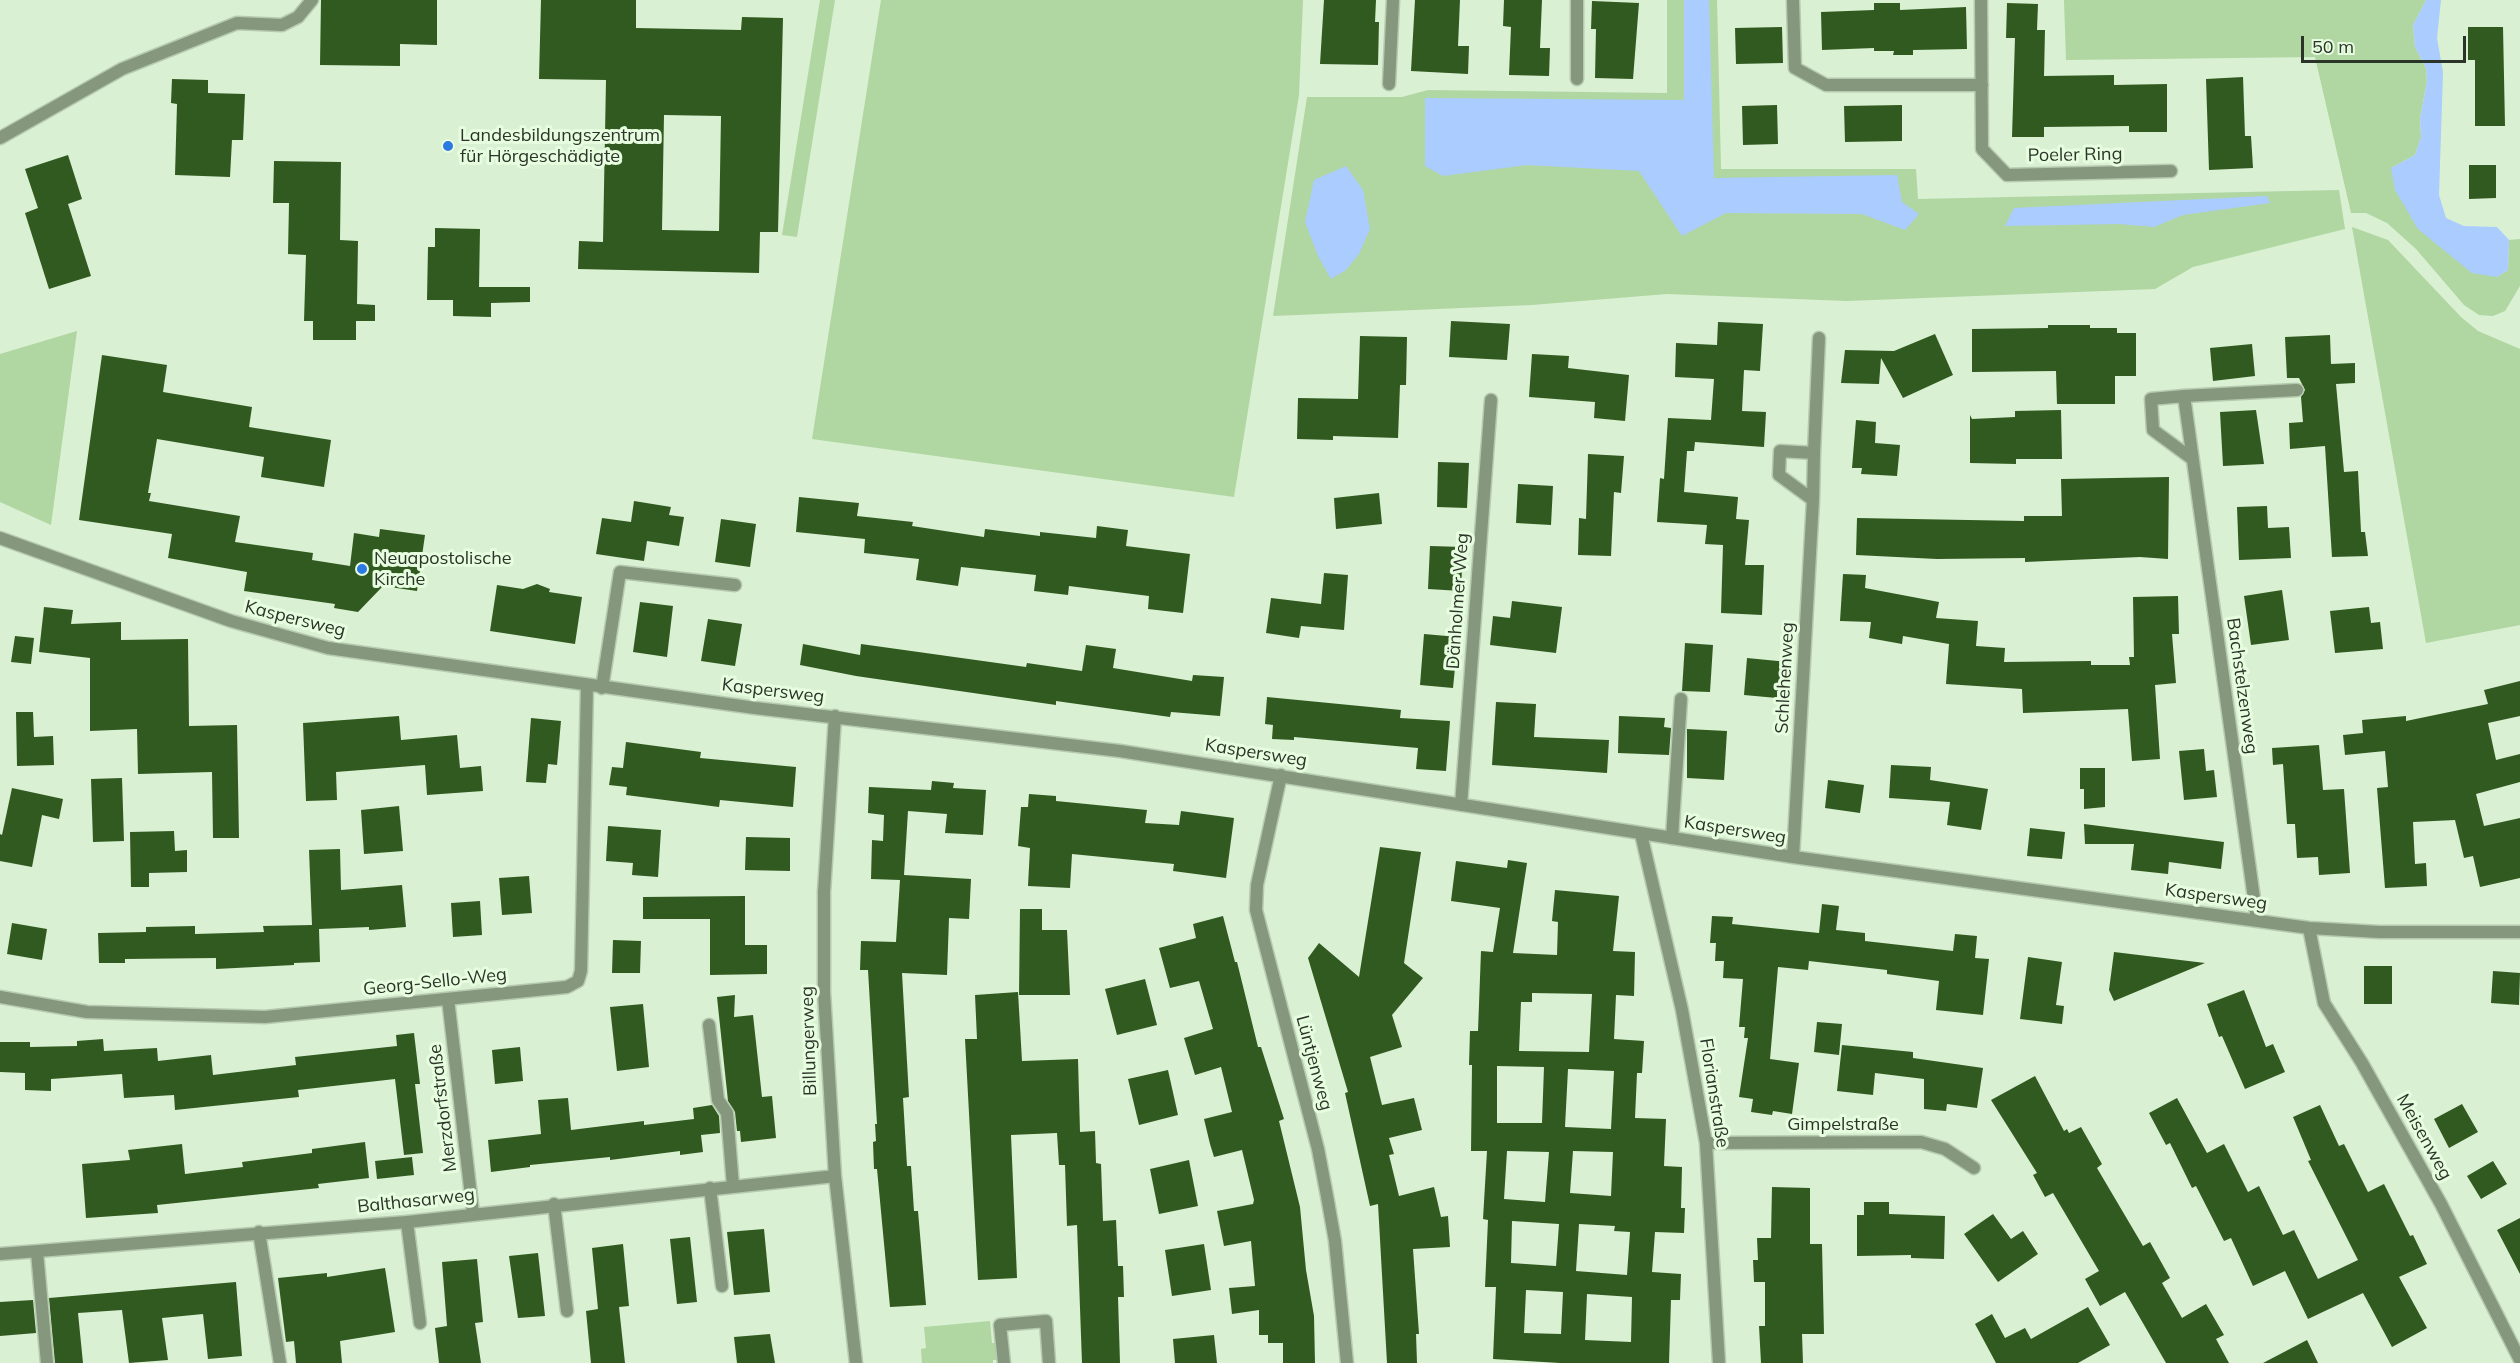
<!DOCTYPE html>
<meta charset="utf-8">
<style>
body{margin:0}
#map{position:relative;width:2520px;height:1363px;overflow:hidden;background:#d9f0d2;font-family:Mulish,sans-serif}
canvas{display:block}
.scale{position:absolute;left:2301px;top:36px;width:165px;height:27px;box-sizing:border-box;border:3px solid #2b3428;border-top:0;padding-left:8px;font-size:18px;line-height:21px;white-space:nowrap;color:#2b3428;-webkit-text-stroke:4px #e7fddf;paint-order:stroke}
</style>
<div id="map">
<canvas width="2520" height="1363"></canvas>
<div class="scale">50 m</div>
</div>
<script>
const c = document.querySelector('canvas').getContext('2d');
c.lineJoin = 'round';
function paint(path, color) { c.fillStyle = color; c.fill(path, 'evenodd'); }
const toPath = rows => new Path2D(rows.map(r => 'M' + r).join(''));
function trace(path, color, width, dash) { c.strokeStyle = color; c.lineWidth = width; c.lineCap = dash ? 'butt' : 'round'; c.setLineDash(dash || []); c.stroke(path); }
function label(font, color, halo, rows, align = 'center') {
  c.font = font + ' Mulish,sans-serif'; c.lineWidth = 6; c.setLineDash([]); c.textBaseline = 'middle'; c.strokeStyle = halo; c.fillStyle = color; for (const [text, x, y, turn = 0] of rows) {
    c.save(); c.translate(x, y); c.rotate((+turn || 0) * Math.PI / 180); c.textAlign = isNaN(turn) ? turn : align; if (halo) c.strokeText(text, 0, 0); c.fillText(text, 0, 0); c.restore();
  }
}
paint(toPath([
 [820,0,835,0,797,237,782,235],
 [881,0,1303,0,1299,95,1234,497,812,439],
 [1667,0,1717,0,1721,169,1916,169,1918,199,2339,190,2345,229,2193,267,2155,289,1847,301,1667,294,1532,305,1273,316,1307,97,1402,97,1428,90,1667,93],
 [2064,0,2426,0,2413,25,2415,47,2426,68,2427,81,2420,119,2421,137,2415,155,2391,168,2497,277,2508,270,2509,240,2520,239,2520,286,2505,311,2493,316,2479,315,2464,305,2416,249,2387,223,2366,213,2351,213,2315,57,2066,60],
 [2352,227,2388,240,2461,317,2478,331,2520,349,2520,625,2426,643],
 [77,331,51,525,0,502,0,354],
 [990,1321,992,1343,996,1343,998,1360,993,1360,993,1363,922,1363,921,1349,926,1348,924,1327]
]), '#b0d6a2');
paint(toPath([
 [1684,0,1709,0,1714,178,1897,175,1902,202,1919,214,1905,230,1862,214,1726,213,1682,236,1639,171,1527,165,1443,176,1425,166,1425,98,1684,100],
 [2426,0,2441,0,2437,38,2443,72,2439,195,2446,218,2464,226,2497,227,2509,240,2508,270,2497,277,2472,273,2418,229,2395,190,2391,168,2415,155,2421,137,2420,119,2427,81,2426,68,2415,47,2413,25],
 [1346,166,1363,190,1370,229,1359,254,1346,270,1331,279,1318,256,1305,222,1314,180],
 [2267,196,2270,203,2183,215,2154,227,2119,224,2005,226,2014,208]
]), '#abccfe');
paint(toPath([
 [321,0,437,0,437,45,400,44,400,66,320,65],
 [541,0,636,0,636,28,741,30,742,17,783,18,778,232,760,232,759,273,578,269,579,241,603,242,606,80,539,79],
 [664,115,721,116,719,231,662,230],
 [1324,0,1376,0,1375,22,1379,22,1378,65,1320,64],
 [1415,0,1460,0,1458,46,1469,46,1468,74,1411,71],
 [1504,0,1542,0,1540,48,1550,48,1549,76,1509,75,1511,27,1503,26],
 [1592,1,1639,3,1633,79,1595,78,1596,29,1591,29],
 [1874,3,1900,3,1900,10,1966,7,1967,49,1913,50,1913,55,1893,55,1894,51,1874,51,1874,48,1822,50,1821,12,1874,10],
 [2007,3,2038,4,2037,30,2045,30,2044,76,2114,75,2114,85,2167,84,2167,132,2129,132,2129,126,2044,127,2044,137,2012,137,2015,38,2006,38],
 [1782,27,1783,63,1736,64,1735,28],
 [2468,27,2503,27,2505,126,2475,126,2475,60,2468,60],
 [2243,77,2245,136,2251,136,2253,168,2209,170,2206,79],
 [172,79,208,80,208,93,245,94,243,140,232,140,230,177,175,175,177,104,171,103],
 [1777,105,1778,144,1743,145,1742,106],
 [1902,105,1902,141,1845,142,1844,106],
 [68,155,82,199,68,204,91,276,49,289,25,213,38,208,25,169],
 [274,161,341,162,340,240,358,241,357,304,375,305,375,321,356,321,356,340,313,340,313,321,304,321,306,255,288,254,289,203,273,203],
 [2469,165,2496,165,2496,198,2469,199],
 [435,228,480,229,479,287,530,287,530,302,491,303,491,317,453,316,453,300,427,300,428,247,435,247],
 [1451,321,1510,324,1507,360,1449,357],
 [1718,322,1763,324,1760,371,1744,370,1742,411,1766,412,1764,447,1695,442,1694,451,1687,451,1684,492,1738,497,1736,519,1749,520,1745,565,1764,565,1762,615,1721,613,1723,545,1705,544,1707,525,1657,522,1660,478,1664,479,1668,418,1711,420,1714,379,1675,377,1676,343,1717,345],
 [2048,325,2090,325,2090,328,2117,328,2117,333,2136,333,2136,376,2115,376,2115,404,2057,404,2056,371,1972,372,1972,329,2048,328],
 [1935,334,1953,375,1903,398,1881,358,1879,384,1841,383,1845,350,1894,351],
 [2330,335,2331,364,2355,363,2355,383,2336,384,2344,472,2358,471,2361,532,2365,532,2368,556,2332,557,2325,446,2290,449,2289,423,2303,422,2301,397,2305,390,2299,378,2287,378,2285,337],
 [1360,336,1407,337,1406,385,1400,385,1398,438,1333,436,1333,440,1297,439,1298,398,1358,399],
 [2252,344,2255,376,2213,381,2210,348],
 [1532,354,1569,356,1568,368,1629,375,1625,421,1594,418,1595,402,1529,397],
 [102,355,167,365,163,392,252,407,249,427,331,440,324,487,261,477,264,457,157,439,148,493,151,493,149,501,240,516,235,542,313,553,312,560,350,566,354,533,379,537,380,529,425,535,417,591,383,586,358,612,334,608,335,604,244,591,247,572,168,558,172,534,79,520],
 [2061,410,2062,459,2016,459,2016,464,1970,463,1970,415,1972,419,2015,417,2015,411],
 [2256,410,2264,464,2223,466,2220,412],
 [1856,420,1876,422,1875,443,1900,445,1897,476,1861,474,1862,468,1852,468],
 [1588,454,1624,456,1621,493,1614,492,1611,556,1578,555,1579,518,1586,519],
 [1438,462,1469,463,1467,508,1437,507],
 [2169,477,2168,559,2140,557,2025,562,2025,558,1937,559,1856,555,1857,518,2024,521,2024,516,2062,516,2061,479],
 [1518,484,1553,486,1551,525,1516,523],
 [1379,493,1382,524,1336,529,1334,498],
 [799,497,859,503,857,516,913,522,912,526,984,537,985,529,1040,536,1040,532,1096,538,1097,526,1128,530,1126,546,1190,554,1183,613,1148,609,1149,596,1069,586,1068,595,1034,591,1036,575,961,567,958,586,916,580,919,559,864,553,865,539,796,532],
 [634,501,671,507,669,515,684,517,679,546,647,541,644,561,596,554,602,518,631,522],
 [2267,506,2268,528,2289,527,2291,558,2239,560,2237,507],
 [721,519,756,524,750,567,715,562],
 [1430,546,1463,547,1461,591,1428,589],
 [1324,573,1348,575,1344,630,1301,626,1299,638,1266,633,1271,598,1321,604],
 [1843,574,1866,575,1865,588,1939,602,1936,618,1978,621,1976,646,2005,648,2004,662,2091,661,2091,665,2130,665,2129,657,2134,657,2133,597,2178,596,2179,634,2172,634,2176,683,2155,685,2160,759,2132,761,2128,709,2023,713,2022,689,1946,684,1949,644,1903,636,1902,644,1869,638,1871,622,1840,621],
 [537,584,550,589,549,592,582,597,575,644,490,631,497,585,523,589],
 [2282,590,2289,640,2251,645,2244,596],
 [1512,601,1562,607,1556,653,1490,645,1493,616,1510,618],
 [640,602,673,606,667,657,633,652],
 [44,607,73,610,71,624,121,622,121,640,188,639,189,726,237,725,239,838,213,838,212,772,138,774,137,729,90,731,90,658,39,652],
 [2369,607,2371,623,2380,622,2383,649,2335,653,2330,611],
 [708,619,742,624,735,666,701,661],
 [1424,634,1458,637,1453,688,1420,685],
 [15,636,34,638,31,664,11,662],
 [1685,643,1713,645,1710,692,1682,691],
 [803,644,860,655,861,644,1026,667,1027,663,1082,671,1086,645,1116,649,1113,668,1192,681,1193,675,1224,677,1220,716,1171,712,1170,717,1056,701,1056,705,856,676,800,665],
 [1747,658,1788,662,1786,691,1777,691,1777,698,1744,695],
 [2520,681,2520,716,2488,723,2496,760,2520,754,2520,782,2476,794,2484,826,2520,818,2520,878,2480,887,2473,856,2464,858,2455,820,2413,822,2415,864,2426,863,2427,886,2385,888,2377,788,2388,787,2385,751,2345,755,2343,735,2363,733,2362,720,2406,716,2406,721,2488,704,2484,690],
 [1267,697,1401,710,1400,718,1450,721,1446,771,1416,769,1418,748,1294,737,1294,740,1272,739,1273,725,1265,724],
 [1496,702,1536,704,1534,737,1609,740,1607,773,1492,765],
 [16,712,33,712,34,737,53,736,54,765,17,766],
 [399,716,401,740,457,735,460,768,481,766,483,791,427,795,425,765,336,772,337,800,306,801,303,723],
 [1619,716,1665,718,1664,727,1671,728,1669,755,1618,753],
 [531,718,561,721,557,765,548,764,546,783,526,782],
 [1687,729,1727,731,1724,780,1687,778],
 [626,742,701,752,700,758,796,767,793,807,720,800,719,807,626,795,627,787,609,785,612,767,623,768],
 [2319,745,2323,790,2344,789,2350,873,2319,875,2318,857,2297,858,2295,824,2287,824,2283,764,2273,765,2272,748],
 [2204,749,2206,771,2214,770,2217,797,2184,800,2179,751],
 [1891,765,1931,767,1930,780,1988,789,1981,830,1947,825,1950,802,1889,798],
 [2080,768,2105,768,2105,807,2084,809,2084,789,2080,789],
 [122,778,124,841,93,842,91,779],
 [1828,780,1864,785,1860,813,1825,808],
 [932,781,954,783,953,788,986,790,983,835,945,833,947,814,908,811,904,875,971,879,969,919,949,918,947,975,902,973,909,1097,903,1098,907,1166,911,1166,914,1211,918,1211,926,1305,890,1307,877,1169,874,1169,873,1142,876,1141,875,1124,877,1124,868,970,860,970,861,941,896,942,900,880,871,879,872,840,883,841,884,815,868,813,869,787,931,790],
 [12,788,63,799,59,819,42,815,32,867,0,861,0,834,2,835],
 [1029,794,1056,796,1056,801,1147,810,1145,823,1179,825,1181,811,1234,818,1226,878,1173,871,1174,864,1072,854,1070,888,1028,886,1030,848,1018,846,1021,807,1028,807],
 [399,806,403,851,364,854,361,810],
 [2084,824,2224,842,2221,869,2169,862,2168,874,2131,870,2134,844,2085,844],
 [608,826,661,830,658,877,632,875,633,863,606,861],
 [2030,828,2065,832,2062,859,2027,856],
 [174,831,175,851,187,850,187,872,149,873,149,887,131,887,130,832],
 [746,837,790,838,790,871,745,870],
 [1380,847,1421,852,1404,963,1423,978,1392,1015,1402,1047,1370,1057,1382,1105,1414,1098,1422,1130,1389,1138,1394,1154,1389,1155,1399,1196,1434,1187,1441,1217,1448,1216,1450,1247,1413,1249,1419,1334,1416,1334,1417,1363,1387,1363,1378,1204,1370,1206,1345,1093,1348,1092,1308,958,1319,943,1359,977],
 [340,849,341,890,402,885,406,927,369,930,369,927,319,929,320,962,294,963,294,965,216,969,216,958,125,959,125,963,99,963,98,933,146,932,146,927,195,926,195,934,264,932,263,926,312,925,309,850],
 [1508,860,1527,863,1513,953,1557,955,1558,922,1552,921,1555,890,1619,896,1613,951,1635,952,1634,996,1616,995,1614,1039,1644,1041,1642,1073,1637,1073,1635,1118,1666,1119,1664,1166,1682,1167,1681,1208,1685,1208,1684,1233,1655,1232,1652,1272,1681,1274,1680,1300,1671,1300,1669,1363,1560,1363,1493,1359,1496,1287,1485,1287,1488,1220,1483,1219,1487,1151,1471,1151,1472,1065,1469,1065,1470,1031,1478,1031,1481,951,1493,952,1500,908,1451,901,1456,861,1507,868],
 [1532,993,1592,994,1589,1052,1519,1051,1521,1002,1532,1002],
 [1497,1066,1544,1067,1542,1123,1497,1123],
 [1568,1069,1614,1071,1611,1129,1565,1127],
 [1507,1151,1549,1152,1545,1202,1504,1199],
 [1573,1151,1613,1152,1611,1196,1570,1193],
 [1512,1221,1559,1224,1556,1266,1511,1263],
 [1579,1224,1615,1226,1614,1231,1630,1232,1627,1275,1576,1271],
 [1526,1290,1563,1292,1561,1334,1524,1333],
 [1587,1294,1632,1297,1631,1342,1585,1340],
 [529,876,532,913,502,915,499,878],
 [745,896,745,945,767,945,767,974,710,975,710,919,643,919,643,897],
 [480,901,482,935,453,937,451,903],
 [1822,904,1839,906,1836,930,1865,933,1865,941,1953,951,1955,934,1977,936,1975,958,1989,959,1983,1015,1936,1010,1939,981,1887,974,1887,970,1809,961,1808,970,1778,967,1770,1059,1799,1063,1792,1114,1773,1111,1772,1115,1751,1112,1753,1099,1739,1097,1748,1038,1744,1038,1745,1027,1739,1027,1743,979,1723,978,1724,961,1715,961,1716,943,1710,943,1712,916,1733,917,1732,924,1819,933],
 [1020,909,1042,909,1042,930,1067,930,1070,995,1019,995],
 [1223,916,1235,962,1237,962,1258,1047,1261,1047,1284,1119,1279,1121,1300,1207,1306,1270,1314,1316,1315,1363,1283,1363,1283,1343,1268,1343,1268,1335,1259,1335,1259,1310,1232,1314,1229,1288,1255,1286,1251,1241,1224,1246,1217,1211,1253,1204,1254,1200,1242,1150,1214,1157,1210,1144,1204,1119,1232,1112,1221,1067,1195,1075,1184,1038,1213,1029,1199,981,1170,988,1159,948,1196,938,1193,924],
 [12,923,47,929,42,960,7,954],
 [613,940,641,941,640,973,612,973],
 [2114,952,2205,963,2114,1001,2109,990],
 [2028,957,2062,962,2056,1005,2064,1006,2062,1024,2020,1019],
 [2364,966,2392,966,2392,1004,2364,1004],
 [2493,971,2520,973,2519,1005,2491,1003],
 [1145,979,1157,1025,1117,1035,1105,989],
 [2244,990,2266,1047,2273,1044,2285,1072,2245,1089,2222,1036,2219,1037,2207,1004],
 [1018,992,1022,1061,1078,1059,1080,1132,1095,1131,1096,1163,1101,1164,1103,1221,1116,1220,1118,1266,1123,1266,1124,1297,1118,1297,1120,1363,1082,1363,1077,1225,1067,1226,1065,1165,1059,1165,1057,1133,1011,1135,1017,1278,978,1280,965,1039,977,1039,975,995],
 [735,995,734,1017,753,1015,762,1097,772,1096,776,1138,741,1142,740,1131,737,1131,735,1112,728,1101,717,997],
 [643,1004,649,1067,617,1071,610,1007],
 [1817,1022,1842,1024,1839,1055,1814,1052],
 [414,1033,420,1084,415,1084,423,1153,404,1155,395,1079,298,1090,299,1097,175,1110,174,1095,124,1098,122,1074,51,1079,51,1091,25,1090,25,1073,0,1072,0,1042,30,1042,30,1047,77,1046,77,1041,103,1039,104,1051,157,1048,158,1061,211,1055,213,1075,296,1065,295,1057,397,1046,396,1035],
 [1842,1045,1913,1052,1913,1058,1983,1068,1977,1108,1947,1104,1946,1111,1924,1109,1924,1079,1875,1073,1873,1095,1837,1091],
 [520,1047,523,1081,495,1084,492,1050],
 [1168,1070,1178,1115,1139,1125,1128,1079],
 [2035,1076,2064,1131,2067,1129,2069,1133,2081,1127,2102,1164,2097,1168,2143,1246,2150,1242,2170,1278,2162,1283,2182,1318,2206,1304,2224,1335,2216,1339,2229,1363,2166,1363,2125,1292,2100,1306,2085,1279,2099,1271,2053,1193,2045,1197,2033,1175,2037,1173,1991,1100],
 [568,1098,571,1130,644,1121,644,1125,694,1119,693,1108,712,1105,719,1116,720,1133,701,1135,703,1152,680,1155,680,1151,610,1160,610,1157,530,1165,530,1167,491,1172,488,1140,541,1134,538,1100],
 [2177,1098,2207,1153,2224,1144,2248,1192,2259,1186,2283,1235,2294,1230,2318,1279,2358,1260,2308,1161,2311,1160,2293,1117,2320,1105,2339,1146,2344,1144,2368,1192,2384,1184,2410,1236,2413,1235,2427,1264,2399,1277,2427,1328,2392,1347,2363,1293,2308,1319,2285,1271,2253,1286,2231,1238,2224,1241,2196,1186,2192,1188,2170,1143,2166,1145,2149,1113],
 [2462,1104,2478,1132,2449,1148,2434,1119],
 [365,1142,369,1178,318,1184,319,1188,157,1205,158,1213,86,1218,82,1164,130,1160,128,1150,182,1144,185,1174,243,1167,242,1162,312,1153,312,1149],
 [412,1157,414,1175,377,1179,375,1161],
 [1189,1160,1198,1206,1159,1214,1150,1169],
 [2493,1161,2507,1184,2481,1199,2467,1176],
 [1772,1187,1810,1188,1810,1244,1822,1244,1824,1334,1802,1334,1803,1363,1761,1363,1759,1326,1765,1326,1765,1282,1754,1282,1753,1260,1758,1260,1757,1238,1771,1238],
 [1864,1202,1889,1202,1889,1214,1945,1216,1944,1259,1911,1258,1911,1255,1857,1256,1857,1215,1864,1215],
 [1993,1214,2011,1239,2023,1231,2038,1254,1998,1282,1964,1234],
 [2520,1218,2520,1274,2497,1230],
 [764,1229,770,1292,734,1295,727,1232],
 [690,1237,697,1302,677,1304,670,1239],
 [623,1244,629,1306,619,1307,625,1363,591,1363,586,1311,598,1309,592,1248],
 [1204,1244,1211,1290,1172,1296,1165,1250],
 [538,1253,545,1316,518,1318,509,1256],
 [477,1259,483,1322,475,1323,481,1363,439,1363,435,1328,447,1326,442,1262],
 [385,1268,395,1332,340,1341,342,1363,296,1363,294,1341,286,1342,278,1278,327,1273,327,1277],
 [236,1282,242,1356,208,1359,203,1314,162,1318,168,1360,129,1363,122,1310,78,1313,83,1363,55,1363,49,1298],
 [33,1300,36,1333,0,1336,0,1302],
 [2088,1307,2110,1345,2078,1363,1996,1363,1975,1324,1992,1314,2005,1338,2025,1328,2031,1339],
 [770,1334,775,1363,737,1363,734,1337],
 [1214,1335,1217,1363,1175,1363,1173,1339],
 [2307,1340,2318,1363,2263,1363]
]), '#315a20');
const service = toPath([
 [0,138,122,69,237,23,282,25,298,17,312,0],
 [2184,396,2297,390],
 [1814,453,1819,338],
 [602,688,620,572,735,585],
 [1672,838,1681,699],
 [709,1025,718,1100,727,1113,733,1186],
 [710,1188,722,1286],
 [554,1204,567,1311],
 [407,1222,420,1323],
 [259,1232,280,1363],
 [37,1252,47,1363]
]);
const minor = toPath([
 [1577,0,1577,79],
 [1793,0,1795,68,1826,85,1982,85],
 [1981,0,1982,149,2007,175,2171,171],
 [1389,84,1393,0],
 [2191,458,2153,430,2151,399,2184,396,2257,920],
 [0,538,231,621,328,648,755,708,1120,751,1793,857,2309,928,2379,932,2520,932],
 [835,716,824,892,824,992,835,1176,856,1363],
 [1281,775,1257,885,1256,910,1318,1149,1327,1196,1335,1241,1347,1363],
 [1461,805,1491,400],
 [1641,834,1682,1010,1706,1143,1719,1363],
 [1793,857,1813,500,1814,453,1780,451,1779,475,1813,500],
 [2309,928,2324,1003,2362,1063,2441,1204,2520,1360],
 [0,997,87,1012,265,1017,567,987,578,981,581,971,587,686],
 [448,999,473,1213],
 [1706,1143,1921,1142,1945,1149,1974,1168],
 [0,1254,407,1222,835,1176],
 [1004,1363,1000,1325,1046,1321,1049,1363]
]);
trace(service, '#b6cab0', 15);
trace(minor, '#b6cab0', 15);
trace(service, '#85987e', 12);
trace(minor, '#85987e', 12);
for (const [x, y, r, color] of [
 [448,146,6,"#2c79e4"],
 [362,569,6,"#2c79e4"]
]) { const dot = new Path2D(); dot.arc(x, y, r, 0, 2 * Math.PI); c.fillStyle = color; c.fill(dot); trace(dot, '#e7fddf', 2); }
label('18px', '#2b3428', '#e7fddf', [
 ["Landesbildungszentrum",460,136],
 ["für Hörgeschädigte",460,157],
 ["Neuapostolische",374,559],
 ["Kirche",374,580]
], 'left');
label('18px', '#2b3428', '#e7fddf', [
 ["Poeler Ring",2075,155,-1],
 ["Dänholmer Weg",1458,601,-86],
 ["Kaspersweg",295,619,14],
 ["Schlehenweg",1785,678,-87],
 ["Bachstelzenweg",2242,686,82],
 ["Kaspersweg",773,691,7],
 ["Kaspersweg",1256,753,9],
 ["Kaspersweg",1735,830,9],
 ["Kaspersweg",2216,897,8],
 ["Georg-Sello-Weg",435,982,-6],
 ["Billungerweg",809,1041,-92],
 ["Lüntjenweg",1314,1063,75],
 ["Florianstraße",1714,1093,81],
 ["Merzdorfstraße",443,1108,-97],
 ["Gimpelstraße",1843,1125],
 ["Meisenweg",2424,1137,61],
 ["Balthasarweg",416,1201,-6]
]);
</script>
